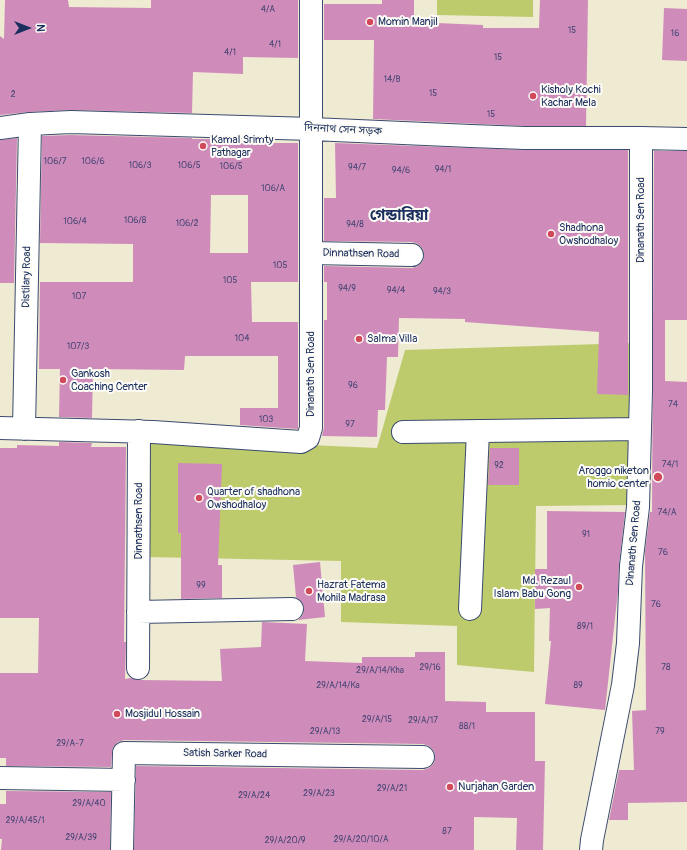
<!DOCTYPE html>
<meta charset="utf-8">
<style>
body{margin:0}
#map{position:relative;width:687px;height:850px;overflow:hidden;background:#efead2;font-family:Pangolin,sans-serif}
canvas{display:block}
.north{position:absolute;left:8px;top:8px;width:40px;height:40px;-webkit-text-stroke:3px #fdfcf7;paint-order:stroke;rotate:90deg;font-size:11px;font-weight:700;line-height:16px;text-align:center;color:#1b2f5e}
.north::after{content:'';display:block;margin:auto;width:14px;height:18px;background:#1b2f5e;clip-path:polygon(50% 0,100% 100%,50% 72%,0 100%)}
</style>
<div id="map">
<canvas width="687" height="850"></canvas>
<div class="north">N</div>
</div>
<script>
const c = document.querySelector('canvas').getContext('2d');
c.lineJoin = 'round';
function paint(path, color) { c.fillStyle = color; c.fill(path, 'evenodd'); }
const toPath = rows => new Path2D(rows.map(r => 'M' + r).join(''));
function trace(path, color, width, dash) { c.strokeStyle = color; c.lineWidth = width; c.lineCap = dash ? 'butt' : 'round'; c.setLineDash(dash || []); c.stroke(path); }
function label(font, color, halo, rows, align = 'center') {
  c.font = font + ' Pangolin,"Noto Sans Bengali",sans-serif'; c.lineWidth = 4; c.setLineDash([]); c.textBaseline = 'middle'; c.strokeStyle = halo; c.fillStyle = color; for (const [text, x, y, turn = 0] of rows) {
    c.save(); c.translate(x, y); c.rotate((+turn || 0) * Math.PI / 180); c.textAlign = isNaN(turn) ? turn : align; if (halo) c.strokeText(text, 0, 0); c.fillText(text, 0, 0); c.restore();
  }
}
paint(toPath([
 [437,0,533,0,533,17,437,15],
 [634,343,632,505,536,506,534,672,457,665,457,626,341,622,341,561,146,557,149,438,377,448,405,350]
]), '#bdcb6d');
paint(toPath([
 [5,0,68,0,69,7,151,8,151,0,298,0,298,58,243,57,243,74,193,72,192,113,70,110,29,112,0,115,0,36,4,39],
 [382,0,414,0,414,22,483,25,483,28,539,28,540,0,588,0,586,126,525,126,373,119,374,40,324,40,324,4,382,4],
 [664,8,687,9,687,61,662,60],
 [71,135,192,138,192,139,213,139,213,143,298,143,298,282,251,282,252,322,298,322,298,429,240,425,240,408,278,408,278,356,185,356,184,370,93,369,92,418,59,417,60,369,39,369,40,282,133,282,133,244,40,243,42,136],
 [211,195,248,195,248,253,210,253],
 [17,138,14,283,0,283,0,140],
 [335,143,525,150,628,150,628,395,597,394,599,332,465,322,465,319,399,318,398,357,387,357,385,410,378,410,377,437,322,436,324,428,324,320,327,320,327,282,324,282,324,266,412,268,418,266,423,261,424,256,423,249,418,244,412,242,324,241,324,198,336,198],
 [654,151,687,151,687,320,665,320,665,381,687,382,687,802,628,803,628,820,609,820,619,770,634,770,632,711,646,710,645,551,650,512,652,512],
 [59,442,92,443,91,447,126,447,124,642,126,642,125,679,131,678,138,680,222,681,220,649,261,647,262,622,307,624,305,661,362,663,362,657,415,657,415,652,445,652,445,701,486,702,486,712,535,712,535,761,545,761,543,850,516,850,517,818,474,817,474,850,134,850,136,766,423,770,429,768,434,763,435,758,434,751,429,746,423,744,124,740,118,742,113,747,112,753,111,767,6,766,6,758,0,758,0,673,38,673,39,618,0,618,0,448,17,448,17,445,59,446],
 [490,448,519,448,519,485,488,485],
 [178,463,222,464,218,565,222,565,222,598,181,599,181,533,178,533],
 [547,511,625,512,619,565,618,591,605,710,545,704,551,641,549,641,550,608,535,609,535,569,547,569],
 [320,562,325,617,298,620,303,615,304,608,302,602,296,597,293,565],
 [6,791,111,792,110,850,1,850,2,839,0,839,0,804,6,804]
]), '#cf8cbb');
const minor = toPath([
 [0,128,30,124,71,122,312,129,471,136,525,138,641,138,687,139],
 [311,253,412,255],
 [0,428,153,432,301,442,308,438,311,428,311,0],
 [24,429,30,124],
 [403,432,640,429],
 [470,609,478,431],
 [138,612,292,609],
 [138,668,139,431],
 [0,778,124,780],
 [122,850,124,753,423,757],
 [591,850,592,840,623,685,628,643,631,566,638,507,641,390,641,138]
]);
trace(minor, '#3b4b6f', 24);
trace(minor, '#fff', 22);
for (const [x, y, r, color] of [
 [370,22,4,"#d1495b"],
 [533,96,4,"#d1495b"],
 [203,146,4,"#d1495b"],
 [551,234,4,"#d1495b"],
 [359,339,4,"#d1495b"],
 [63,380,4,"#d1495b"],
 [658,477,5,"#d1495b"],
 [199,498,4,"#d1495b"],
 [579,587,4,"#d1495b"],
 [309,591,4,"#d1495b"],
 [117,714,4,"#d1495b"],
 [450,787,4,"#d1495b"]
]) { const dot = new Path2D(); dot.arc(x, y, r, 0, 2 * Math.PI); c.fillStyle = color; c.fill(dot); trace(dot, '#fdfcf7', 1.5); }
label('9px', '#484675', null, [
 ["4/A",268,10],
 ["15",572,31],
 ["16",675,34],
 ["4/1",275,45],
 ["4/1",230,53],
 ["15",498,58],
 ["14/B",392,80],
 ["15",433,94],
 ["2",13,95],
 ["15",491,115],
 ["106/7",55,162],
 ["106/6",93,162],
 ["106/3",140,166],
 ["106/5",189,166],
 ["106/5",231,167],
 ["94/7",357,168],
 ["94/1",443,170],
 ["94/6",401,171],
 ["106/A",273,189],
 ["106/8",135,221],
 ["106/4",75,222],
 ["106/2",187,224],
 ["94/8",355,225],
 ["105",280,266],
 ["105",230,281],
 ["94/9",347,289],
 ["94/4",396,291],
 ["94/3",442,292],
 ["107",79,297],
 ["104",242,339],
 ["107/3",78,347],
 ["96",353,386],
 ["74",673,405],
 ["103",266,420],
 ["97",350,425],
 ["74/1",670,465],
 ["92",499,466],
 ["74/A",667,513],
 ["91",586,535],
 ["76",663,553],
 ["99",201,586],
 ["76",656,605],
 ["89/1",585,627],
 ["29/16",430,668],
 ["78",666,668],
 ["29/A/14/Kha",380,671],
 ["29/A/14/Ka",338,686],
 ["89",578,686],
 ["29/A/15",377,720],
 ["29/A/17",423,721],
 ["88/1",467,727],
 ["29/A/13",325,732],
 ["79",660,732],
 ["29/A-7",70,744],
 ["29/A/21",392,789],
 ["29/A/23",319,794],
 ["29/A/24",254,796],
 ["29/A/40",89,804],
 ["29/A/45/1",25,821],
 ["87",447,832],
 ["29/A/39",81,838],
 ["29/A/20/10/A",361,840],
 ["29/A/20/9",285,841]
]);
label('11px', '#1b2f5e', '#fdfcf7', [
 ["Momin Manjil",378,22],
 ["Kisholy Kochi",541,90],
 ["Kachar Mela",541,103],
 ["Kamal Srimty",211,140],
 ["Pathagar",211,153],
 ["Shadhona",559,228],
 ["Owshodhaloy",559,241],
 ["Salma Villa",367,339],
 ["Gankosh",71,374],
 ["Coaching Center",71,387],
 ["Aroggo niketon",649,471,"right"],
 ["homio center",649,484,"right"],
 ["Quarter of shadhona",207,492],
 ["Owshodhaloy",207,505],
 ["Md. Rezaul",571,581,"right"],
 ["Islam Babu Gong",571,594,"right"],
 ["Hazrat Fatema",317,585],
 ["Mohila Madrasa",317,598],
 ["Mosjidul Hossain",125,714],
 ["Nurjahan Garden",458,787]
], 'left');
label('11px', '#1b2f5e', '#fdfcf7', [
 ["দিননাথ সেন সড়ক",343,130,3],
 ["Dinanath Sen Road",641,220,-90],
 ["Dinnathsen Road",361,254,1],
 ["Distilary Road",27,277,-89],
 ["Dinanath Sen Road",311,374,-90],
 ["Dinnathsen Road",139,521,-90],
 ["Dinanath Sen Road",634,543,-85],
 ["Satish Sarker Road",225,754,1]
]);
label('bold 15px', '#1b2f5e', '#fdfcf7', [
 ["গেন্ডারিয়া",399,216]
]);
</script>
